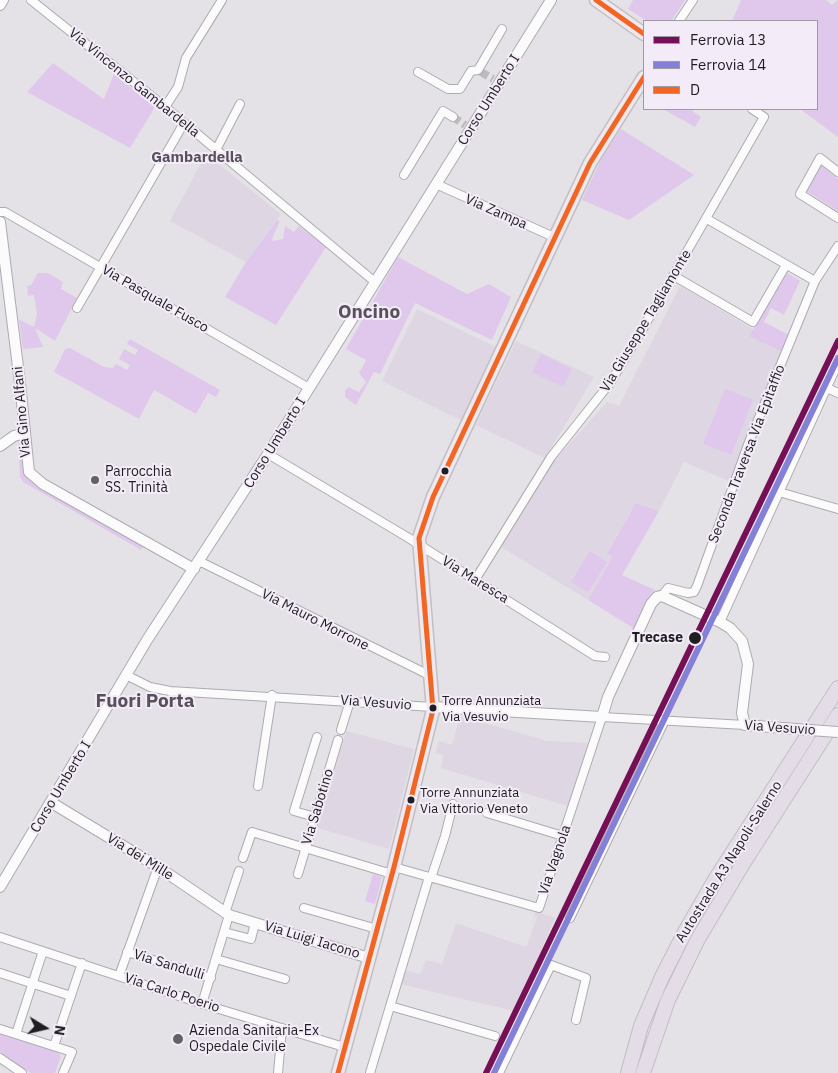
<!DOCTYPE html>
<meta charset="utf-8">
<style>
body{margin:0}
#map{position:relative;width:838px;height:1073px;overflow:hidden;background:#e5e2e7;font-family:"IBM Plex Sans",sans-serif}
canvas{display:block}
.legend{position:absolute;left:643px;top:20px;width:175px;height:90px;box-sizing:border-box;background:#f3ecf8;border:1px solid #9e99a2;margin:0;padding:6px 9px;list-style:none;font-size:15px;color:#1f1d21}
.legend li{display:flex;align-items:center;gap:10px;height:25px}
.legend b{width:25px;border:1px solid #9e99a2}
.north{position:absolute;left:20px;top:1003px;width:50px;height:50px;-webkit-text-stroke:4px #f3ecf8;paint-order:stroke;rotate:99deg;font-size:14px;font-weight:700;line-height:20px;text-align:center;color:#1f1d21}
.north::after{content:'';display:block;margin:auto;width:18px;height:22px;background:#1f1d21;clip-path:polygon(50% 0,100% 100%,50% 72%,0 100%)}
</style>
<div id="map">
<canvas width="838" height="1073"></canvas>
<ul class="legend">
<li><b style="height:6px;background:#751056"></b>Ferrovia 13</li>
<li><b style="height:6px;background:#8480d7"></b>Ferrovia 14</li>
<li><b style="height:6px;background:#f26522"></b>D</li>
</ul>
<div class="north">N</div>
</div>
<script>
const c = document.querySelector('canvas').getContext('2d');
c.lineJoin = 'round';
function paint(path, color) { c.fillStyle = color; c.fill(path, 'evenodd'); }
const toPath = rows => new Path2D(rows.map(r => 'M' + r).join(''));
function trace(path, color, width, dash) { c.strokeStyle = color; c.lineWidth = width; c.lineCap = dash ? 'butt' : 'round'; c.setLineDash(dash || []); c.stroke(path); }
function label(font, color, halo, rows, align = 'center') {
  c.font = font + ' "IBM Plex Sans",sans-serif'; c.lineWidth = 4; c.setLineDash([]); c.textBaseline = 'middle'; c.strokeStyle = halo; c.fillStyle = color; for (const [text, x, y, turn = 0] of rows) {
    c.save(); c.translate(x, y); c.rotate((+turn || 0) * Math.PI / 180); c.textAlign = isNaN(turn) ? turn : align; if (halo) c.strokeText(text, 0, 0); c.fillText(text, 0, 0); c.restore();
  }
}
paint(toPath([
 [206,154,281,214,246,262,170,221],
 [680,286,753,329,750,336,782,352,731,482,684,462,659,511,636,503,607,552,612,556,588,600,501,547,553,462,607,402,619,406],
 [417,309,502,350,467,423,382,381],
 [516,341,594,377,545,458,476,425],
 [460,716,547,741,592,743,571,807,441,768,443,755,435,753,439,741,452,745],
 [346,731,414,749,389,849,318,828],
 [535,911,555,918,514,1011,400,984,405,970,420,974,426,960,442,964,456,923,526,947,537,917,534,917]
]), '#ded6e2');
paint(toPath([
 [633,0,685,0,671,21,647,21,628,9],
 [741,0,826,0,832,5,838,0,838,137,800,109,817,109,817,21,732,21],
 [53,63,104,99,114,74,155,107,130,148,27,92],
 [663,109,690,109,701,117,695,127],
 [621,129,694,175,629,220,582,200,603,155],
 [821,165,838,179,838,211,806,191],
 [277,220,280,221,271,241,283,239,285,226,294,232,299,226,326,247,276,325,225,297,246,262],
 [398,257,467,294,489,284,511,297,492,340,415,303,380,374,374,372,356,405,345,397,345,391,348,387,359,392,366,382,359,373,366,360,346,349],
 [38,273,48,273,63,282,61,289,77,298,55,341,35,328,43,347,23,349,19,319,34,327,37,314,34,295,28,296,27,286,31,285],
 [787,273,800,281,784,315,771,308,764,322,789,335,782,352,749,336],
 [130,339,220,390,216,397,208,393,196,414,154,390,139,419,54,372,65,349,70,348,104,367,113,368,116,364,127,370,130,365,119,359,124,349,135,355,138,350,127,344],
 [541,354,572,369,563,387,532,372],
 [725,389,753,400,731,455,703,444],
 [25,433,29,472,146,542,141,550,23,482,20,477,18,435],
 [636,503,659,511,622,575,655,590,650,595,635,629,588,600,612,557,607,553],
 [590,551,607,562,588,592,571,582],
 [373,874,382,877,375,904,365,901],
 [0,1033,56,1051,61,1056,55,1073,31,1073,0,1052]
]), '#dfc8eb');
trace(toPath([
 [481,72,493,79],
 [453,117,465,125]
]), '#bdbbbf', 8, [8, 4]);
const minor = toPath([
 [31,0,165,107,375,282],
 [679,21,693,0],
 [418,72,448,89,460,89,471,71,478,70,502,29],
 [165,107,178,87,186,58,222,0],
 [216,150,240,104],
 [838,172,820,158,800,194,838,218],
 [404,175,443,111,453,117],
 [436,184,556,238],
 [0,212,5,212,309,388],
 [707,219,815,281],
 [674,276,753,322,786,265],
 [77,308,184,123],
 [827,388,838,393],
 [268,454,407,537,595,656,605,657],
 [779,492,838,509],
 [199,561,431,676],
 [475,580,551,457,610,383,642,330,764,117,752,109],
 [662,596,668,588,688,593,694,592,697,586,749,442,815,281,838,246],
 [720,622,838,363],
 [126,675,150,687,170,691,433,707],
 [341,730,350,701],
 [258,786,272,695],
 [487,813,563,836],
 [315,817,294,811,317,737],
 [243,858,252,832,392,874],
 [394,867,539,908,602,717,745,725],
 [298,874,338,740],
 [431,878,445,836,453,804],
 [304,908,377,929],
 [225,913,239,871],
 [570,918,665,720],
 [224,932,251,939,255,923],
 [0,937,209,1006,344,1047],
 [127,952,211,978],
 [216,959,285,979],
 [0,973,71,996],
 [119,976,158,867],
 [202,1004,229,915],
 [390,1006,495,1036],
 [0,1029,72,1052,63,1073],
 [16,1034,43,951],
 [54,1046,82,963],
 [0,1058,22,1073],
 [278,1073,282,1028],
 [370,1073,429,877],
 [499,1073,551,965,586,978,576,1020]
]);
const tertiary = toPath([
 [0,5,3,0],
 [0,222,20,383,29,472,43,484,194,569],
 [0,446,14,436,25,433],
 [433,707,602,717,608,697,651,604,657,597,662,596,720,622,730,628,742,641,748,664,742,713,745,725,796,729],
 [52,803,158,867,229,915,369,958],
 [0,887,147,640,268,454,551,0]
]);
const primary = toPath([
 [596,0,644,34],
 [338,1073,394,867,433,710,419,538,433,497,590,163,644,77]
]);
const motorway = toPath([
 [628,1073,641,1026,662,977,686,930,716,878,838,688],
 [643,1073,668,1000,698,939,744,862,838,715]
]);
trace(minor, '#adabaf', 10);
trace(tertiary, '#adabaf', 12);
trace(primary, '#c0bfc1', 15);
trace(motorway, '#c0bfc1', 16);
trace(minor, '#fbfbfb', 8);
trace(tertiary, '#fbfbfb', 10);
trace(primary, '#eee9f0', 12);
trace(motorway, '#e4dde8', 14);
const tertiaryBridge = toPath([
 [796,729,838,732]
]);
trace(tertiaryBridge, '#adabaf', 12, []);
trace(tertiaryBridge, '#fbfbfb', 10);
trace(toPath([
 [596,0,644,34],
 [338,1073,394,867,433,710,419,538,433,497,590,163,644,77]
]), '#f26522', 5);
trace(toPath([
 [486,1073,838,341]
]), '#751056', 6);
trace(toPath([
 [494,1073,838,358]
]), '#8480d7', 6);
for (const [x, y, r, color] of [
 [445,471,4.5,"#1f1d21"],
 [95,480,5,"#646266"],
 [695,638,7,"#1f1d21"],
 [433,708,4.5,"#1f1d21"],
 [411,800,4.5,"#1f1d21"],
 [178,1039,6,"#646266"]
]) { const dot = new Path2D(); dot.arc(x, y, r, 0, 2 * Math.PI); c.fillStyle = color; c.fill(dot); trace(dot, '#f3ecf8', 2); }
label('13px', '#1f1d21', '#f3ecf8', [
 ["Torre Annunziata",442,701],
 ["Via Vesuvio",442,717],
 ["Torre Annunziata",420,793],
 ["Via Vittorio Veneto",420,809]
], 'left');
label('14px', '#1f1d21', '#f3ecf8', [
 ["Via Vincenzo Gambardella",134,83,39],
 ["Corso Umberto I",489,100,-58],
 ["Via Zampa",496,212,24],
 ["Via Pasquale Fusco",155,299,30],
 ["Via Giuseppe Tagliamonte",646,321,-59],
 ["Via Gino Alfani",22,412,-95],
 ["Corso Umberto I",275,443,-58],
 ["Seconda Traversa Via Epitaffio",747,454,-69],
 ["Via Maresca",475,580,32],
 ["Via Mauro Morrone",315,620,27],
 ["Via Vesuvio",376,703,4],
 ["Via Vesuvio",780,728,4],
 ["Corso Umberto I",61,787,-59],
 ["Via Sabotino",318,807,-73],
 ["Via dei Mille",140,857,32],
 ["Via Vagnola",555,860,-71],
 ["Autostrada A3 Napoli-Salerno",729,862,-58],
 ["Via Luigi Iacono",312,940,17],
 ["Via Sandulli",169,965,17],
 ["Via Carlo Poerio",172,993,18]
]);
label('14px', '#1f1d21', '#f3ecf8', [
 ["Parrocchia",105,472],
 ["SS. Trinità",105,488],
 ["Azienda Sanitaria-Ex",189,1031],
 ["Ospedale Civile",189,1047]
], 'left');
label('bold 14px', '#1f1d21', '#f3ecf8', [
 ["Trecase",683,638]
], 'right');
label('bold 15px', '#58515b', '#f3ecf8', [
 ["Gambardella",197,158]
]);
label('bold 19px', '#58515b', '#f3ecf8', [
 ["Oncino",369,313],
 ["Fuori Porta",145,702]
]);
</script>
